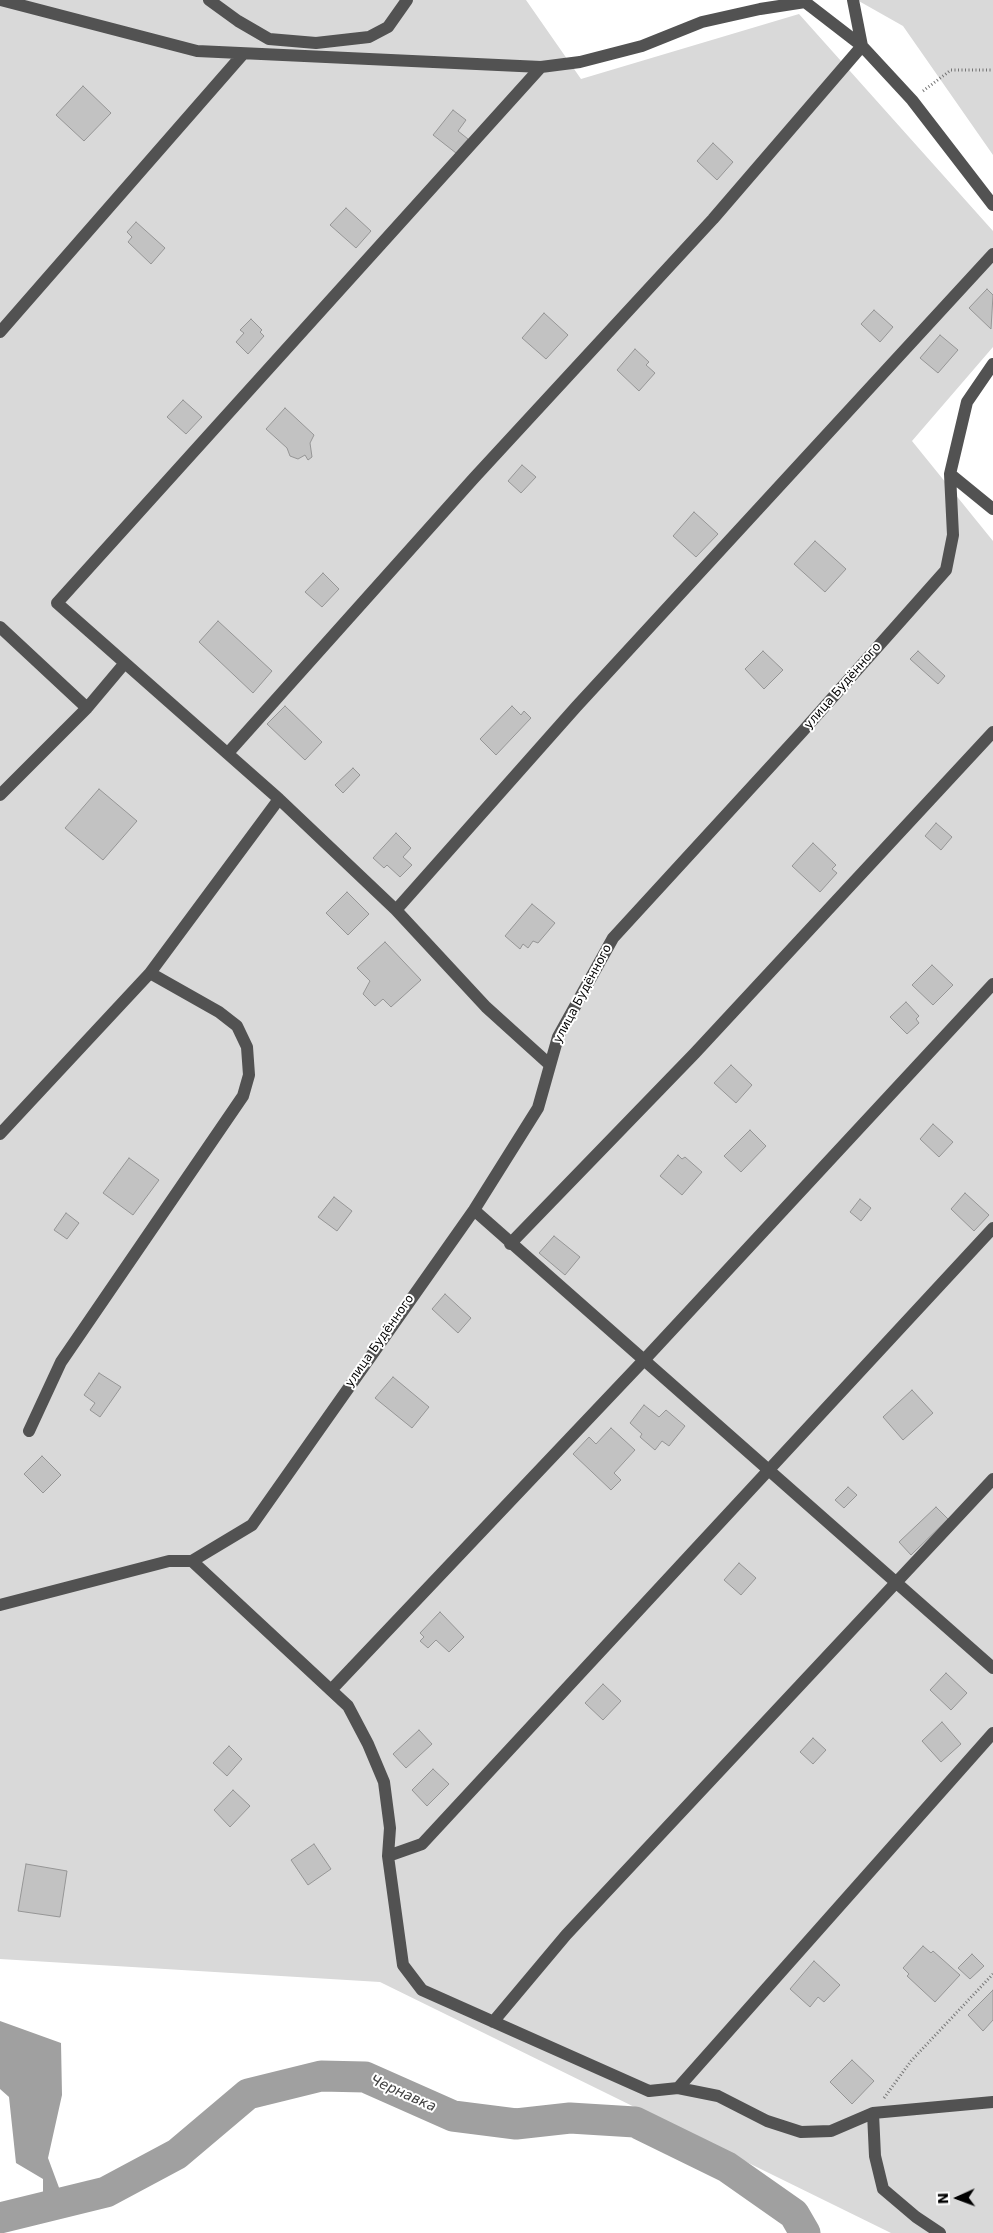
<!DOCTYPE html>
<meta charset="utf-8">
<style>
body{margin:0}
#map{position:relative;width:993px;height:2233px;overflow:hidden;background:#fff;font-family:"DejaVu Sans",sans-serif}
canvas{display:block}
.north{position:absolute;left:933px;top:2173px;width:50px;height:50px;-webkit-text-stroke:4px #fff;paint-order:stroke;rotate:268deg;font-size:14px;font-weight:700;line-height:20px;text-align:center;color:#000}
.north::after{content:'';display:block;margin:auto;width:18px;height:22px;background:#000;clip-path:polygon(50% 0,100% 100%,50% 72%,0 100%)}
</style>
<div id="map">
<canvas width="993" height="2233"></canvas>
<div class="north">N</div>
</div>
<script>
const c = document.querySelector('canvas').getContext('2d');
c.lineJoin = 'round';
function paint(path, color) { c.fillStyle = color; c.fill(path, 'evenodd'); }
const toPath = rows => new Path2D(rows.map(r => 'M' + r).join(''));
function trace(path, color, width, dash) { c.strokeStyle = color; c.lineWidth = width; c.lineCap = dash ? 'butt' : 'round'; c.setLineDash(dash || []); c.stroke(path); }
function label(font, color, halo, rows, align = 'center') {
  c.font = font + ' "DejaVu Sans",sans-serif'; c.lineWidth = 4; c.setLineDash([]); c.textBaseline = 'middle'; c.strokeStyle = halo; c.fillStyle = color; for (const [text, x, y, turn = 0] of rows) {
    c.save(); c.translate(x, y); c.rotate((+turn || 0) * Math.PI / 180); c.textAlign = isNaN(turn) ? turn : align; if (halo) c.strokeText(text, 0, 0); c.fillText(text, 0, 0); c.restore();
  }
}
paint(toPath([
 [0,0,526,0,581,79,799,14,993,231,993,347,912,441,993,541,993,2233,891,2233,380,1982,0,1959],
 [857,0,993,0,993,155,903,26]
]), '#d9d9d9');
paint(toPath([
 [0,2021,61,2043,62,2095,48,2158,61,2193,43,2195,43,2179,16,2163,9,2097,0,2089]
]), '#a0a0a0');
trace(toPath([
 [0,2218,106,2192,177,2154,248,2094,321,2076,365,2077,453,2116,516,2124,570,2118,635,2122,727,2167,794,2214,805,2233]
]), '#a0a0a0', 31);
const building = toPath([
 [83,86,111,113,84,141,56,115,83,86],
 [453,110,466,120,458,131,468,139,456,153,433,135,453,110],
 [713,143,733,162,717,180,697,161,713,143],
 [346,208,371,231,356,248,330,225,346,208],
 [136,222,165,248,151,264,128,242,132,237,127,232,136,222],
 [987,289,993,295,991,329,969,308,987,289],
 [874,310,893,327,880,342,861,324,874,310],
 [544,313,568,335,546,359,522,338,544,313],
 [251,319,262,330,260,332,264,336,248,354,236,342,244,333,240,330,251,319],
 [940,335,958,350,938,373,920,358,940,335],
 [635,349,649,362,646,365,655,373,639,391,617,370,635,349],
 [183,400,202,417,186,434,167,417,183,400],
 [285,408,314,435,310,443,312,457,308,460,305,455,298,459,290,456,287,448,266,429,285,408],
 [522,465,536,477,521,493,508,481,522,465],
 [694,512,718,534,696,557,673,536,694,512],
 [815,541,846,569,825,592,794,564,815,541],
 [323,573,339,589,322,607,305,592,323,573],
 [218,621,272,671,253,693,199,642,218,621],
 [763,651,783,670,764,689,745,669,763,651],
 [918,651,945,676,938,684,910,659,918,651],
 [285,706,322,742,305,760,267,724,285,706],
 [512,706,521,715,524,711,531,718,496,755,480,739,512,706],
 [353,768,360,775,343,793,335,785,353,768],
 [99,789,137,821,103,860,65,828,99,789],
 [936,823,952,837,941,850,925,836,936,823],
 [396,833,411,848,403,857,412,865,400,877,387,865,384,868,373,858,396,833],
 [813,843,836,865,832,869,837,873,820,892,792,866,813,843],
 [347,892,369,914,348,935,326,913,347,892],
 [532,904,555,923,538,943,533,941,528,948,523,944,520,949,505,936,532,904],
 [385,942,421,980,391,1007,383,999,375,1006,363,994,370,981,357,968,385,942],
 [932,965,953,985,933,1005,912,985,932,965],
 [906,1002,919,1016,916,1019,919,1023,907,1034,890,1017,906,1002],
 [731,1065,752,1085,736,1103,714,1083,731,1065],
 [933,1124,953,1142,939,1157,920,1139,933,1124],
 [750,1130,766,1146,741,1172,724,1156,750,1130],
 [678,1155,682,1159,685,1157,702,1172,682,1195,660,1176,678,1155],
 [129,1158,159,1180,133,1215,103,1193,129,1158],
 [965,1193,989,1215,974,1231,951,1209,965,1193],
 [334,1197,352,1211,337,1231,318,1217,334,1197],
 [860,1199,871,1208,861,1221,850,1212,860,1199],
 [66,1213,79,1223,67,1239,54,1230,66,1213],
 [554,1236,580,1257,565,1275,539,1253,554,1236],
 [445,1294,471,1318,458,1333,432,1309,445,1294],
 [99,1373,121,1387,100,1417,90,1410,95,1403,84,1395,99,1373],
 [393,1377,429,1407,412,1428,375,1398,393,1377],
 [912,1390,933,1413,903,1440,883,1417,912,1390],
 [644,1405,659,1417,666,1410,685,1426,669,1446,662,1441,655,1450,640,1437,642,1434,630,1423,644,1405],
 [611,1428,635,1450,614,1473,621,1480,611,1490,573,1454,589,1437,596,1444,611,1428],
 [42,1456,61,1475,43,1493,24,1474,42,1456],
 [848,1487,857,1495,844,1508,835,1500,848,1487],
 [936,1507,948,1519,911,1555,899,1542,936,1507],
 [739,1563,756,1578,741,1595,724,1580,739,1563],
 [440,1612,464,1637,449,1652,436,1640,428,1648,420,1641,424,1637,420,1633,440,1612],
 [946,1673,967,1693,951,1710,930,1690,946,1673],
 [603,1684,621,1701,603,1720,585,1703,603,1684],
 [942,1722,961,1744,941,1762,922,1741,942,1722],
 [419,1730,432,1744,406,1768,393,1754,419,1730],
 [813,1738,826,1750,813,1764,800,1752,813,1738],
 [229,1746,242,1759,227,1776,213,1763,229,1746],
 [433,1769,449,1784,427,1806,412,1790,433,1769],
 [233,1790,250,1806,230,1827,214,1810,233,1790],
 [314,1844,331,1869,308,1885,291,1860,314,1844],
 [26,1864,67,1871,60,1917,18,1911,26,1864],
 [923,1946,931,1953,933,1951,960,1975,935,2002,907,1976,909,1974,903,1968,923,1946],
 [972,1954,984,1966,970,1979,958,1968,972,1954],
 [814,1961,840,1985,824,2002,818,1997,810,2007,790,1989,814,1961],
 [993,1990,993,2020,983,2031,968,2015,993,1990],
 [852,2060,874,2081,852,2104,830,2082,852,2060]
]);
paint(building, '#c2c2c2');
trace(building, '#969696', 1);
trace(toPath([
 [923,91,951,70,993,70],
 [884,2098,911,2061,993,1974]
]), '#747474', 3, [1, 2.5]);
trace(toPath([
 [1,0,197,51,541,67,580,62,642,46,702,22,760,9,805,2,862,46,912,100,993,205],
 [209,0,238,21,269,39,316,43,369,37,388,27,407,0],
 [541,67,57,603,279,799,396,910,486,1007,549,1064],
 [0,332,243,54],
 [950,474,993,509],
 [0,627,87,708],
 [228,753,474,478,713,219,862,46,853,0],
 [0,795,87,708,124,664],
 [396,910,576,707,993,254],
 [0,1134,150,973,279,799],
 [474,1210,993,1668],
 [510,1244,695,1053,993,732],
 [29,1431,61,1362,243,1096,249,1075,247,1047,237,1026,219,1012,150,973],
 [192,1561,348,1706,368,1744,384,1782,390,1828,388,1856,403,1965,422,1990,649,2091,678,2088,718,2096,767,2121,801,2132,831,2131,873,2113,993,2102],
 [0,1605,169,1561,192,1561,252,1525,474,1210,538,1108,558,1037,613,938,802,732,946,570,953,535,950,474,967,402,993,364],
 [332,1689,645,1359,993,984],
 [388,1856,422,1844,993,1228],
 [493,2022,566,1935,993,1479],
 [678,2088,993,1733],
 [873,2113,875,2156,883,2189,916,2217,940,2233]
]), '#525252', 12);
label('12px', '#000', '#fff', [
 ["улица Будённого",843,686,-49],
 ["улица Будённого",583,994,-62],
 ["улица Будённого",380,1341,-55]
]);
label('italic 14px', '#414141', '#fff', [
 ["Чернавка",403,2094,24]
]);
</script>
